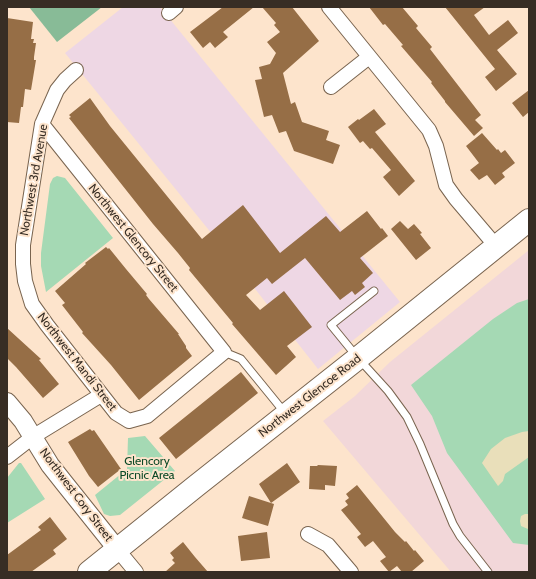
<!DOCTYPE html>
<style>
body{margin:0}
#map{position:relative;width:536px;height:579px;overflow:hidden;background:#fde4cc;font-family:Cabin,sans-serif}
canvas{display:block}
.frame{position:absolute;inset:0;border:8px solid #372d24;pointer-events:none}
</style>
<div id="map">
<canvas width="536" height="579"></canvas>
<div class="frame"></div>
</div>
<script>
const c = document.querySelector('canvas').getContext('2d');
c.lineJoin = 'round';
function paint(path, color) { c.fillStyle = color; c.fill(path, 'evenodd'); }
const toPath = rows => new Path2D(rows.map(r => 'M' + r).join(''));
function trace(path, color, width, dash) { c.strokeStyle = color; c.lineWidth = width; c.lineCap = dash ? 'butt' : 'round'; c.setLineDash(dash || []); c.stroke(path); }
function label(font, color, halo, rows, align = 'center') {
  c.font = font + ' Cabin,sans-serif'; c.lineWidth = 4; c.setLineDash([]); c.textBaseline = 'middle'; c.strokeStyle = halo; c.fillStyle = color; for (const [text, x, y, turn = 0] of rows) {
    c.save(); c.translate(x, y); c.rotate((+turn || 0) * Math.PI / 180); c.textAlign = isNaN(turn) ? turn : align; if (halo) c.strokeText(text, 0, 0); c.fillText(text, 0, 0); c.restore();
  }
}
paint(toPath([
 [123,7,160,7,400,302,318,369,208,229,65,53]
]), '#eed7e4');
paint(toPath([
 [529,250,529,572,451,572,323,421,355,396,390,362]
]), '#f2d7d9');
paint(toPath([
 [57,176,65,178,113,238,46,292,41,266,41,253,50,184,53,178],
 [529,299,529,545,513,543,447,453,432,416,411,385,493,319,517,303],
 [145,436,175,471,120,515,110,516,104,514,95,495,127,469,128,438],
 [19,463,21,463,45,499,7,523,7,478]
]), '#a5d9b4');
paint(toPath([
 [29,7,102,7,57,42]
]), '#88bb97');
paint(toPath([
 [529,431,529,457,505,474,503,481,498,486,482,463,491,449,505,438,522,432],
 [525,514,529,514,528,529,521,526,520,521,521,516]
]), '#e9dfba');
paint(toPath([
 [223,7,254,7,223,32,228,37,215,48,210,42,203,48,190,32],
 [262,7,292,7,319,41,283,73,291,104,295,102,302,122,329,131,326,140,340,145,333,164,294,151,286,131,279,133,272,115,264,117,255,80,262,79,259,67,270,64,276,53,267,42,280,32,274,25,276,23],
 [369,7,402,7,418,26,416,28,432,47,430,49,481,115,475,120,483,128,474,136,445,102,445,101,431,83,432,82,401,46,403,45,385,24,383,25],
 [445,7,485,7,474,15,489,35,508,20,518,33,497,50,517,74,496,91,485,77,495,69],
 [7,18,33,22,31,39,34,39,33,43,36,43,34,57,34,60,36,60,31,90,25,89,23,107,21,107,19,123,7,122],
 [529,90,529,112,523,117,512,103],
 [90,98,110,126,202,239,243,205,280,253,326,216,340,232,367,211,381,229,382,228,388,236,360,258,373,273,362,283,365,287,355,295,352,291,340,300,305,258,272,284,267,278,246,295,260,310,284,291,312,327,287,346,296,357,276,375,232,324,233,323,189,270,190,268,178,253,153,224,69,118,71,117,69,115],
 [374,109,386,124,375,132,415,181,399,196,383,177,391,170,372,148,370,149,363,141,360,143,348,127,358,119,359,120],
 [482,133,497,150,498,149,501,153,505,150,515,163,502,173,505,177,495,185,487,175,479,180,470,170,479,163,466,146],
 [400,221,408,229,414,224,422,233,420,234,431,248,416,260,391,229],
 [106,247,108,249,109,248,126,269,147,294,146,295,149,299,179,334,178,334,186,346,186,348,192,356,139,400,111,365,82,333,83,332,62,305,65,303,55,291,86,264,85,263],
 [7,328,41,359,39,360,59,384,43,398,16,367,7,358],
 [241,372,258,393,176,459,159,438],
 [90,429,92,431,94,430,121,469,98,487,89,476,68,442],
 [287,463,300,482,271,503,259,484],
 [318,465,337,466,335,486,325,485,325,490,309,489,310,466,317,466],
 [357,485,395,532,405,542,406,541,414,551,415,550,424,561,411,572,402,572,397,566,389,572,380,561,386,557,373,541,365,547,357,537,361,534,341,510,348,505,345,501,349,498,346,494],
 [249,496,274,504,268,526,242,518],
 [50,517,67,539,53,550,56,554,31,572,7,572,7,555,41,530,38,527],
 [267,532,270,558,241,561,238,536],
 [183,542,195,557,208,572,165,572,175,563,172,560,174,558,170,553]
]), '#966e46');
const service = toPath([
 [374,291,331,325,358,358,388,391,407,417,420,444,453,524,460,536,488,572],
 [224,352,241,359,285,413]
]);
const minor = toPath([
 [329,7,429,130,436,146,446,185,456,199,496,246],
 [169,13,176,7],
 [331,87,369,57],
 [42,124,224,352,147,416,129,421,116,413,47,325,32,304,25,281,23,264,23,245,42,124,57,90,65,80,76,70],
 [7,457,34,436,101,395],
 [308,534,328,545,351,572],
 [117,549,136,572]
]);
const tertiary = toPath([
 [7,402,23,421,50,465,65,484,117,549]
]);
const primary = toPath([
 [89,572,196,486,358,358,529,220]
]);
trace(service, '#79644f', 9);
trace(minor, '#79644f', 16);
trace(tertiary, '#79644f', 20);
trace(primary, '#79644f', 24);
trace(service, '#fff', 7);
trace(minor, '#fff', 14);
trace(tertiary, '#fff', 18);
trace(primary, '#fff', 22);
label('12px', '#372d24', '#fde4cc', [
 ["Northwest 3rd Avenue",34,180,-80],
 ["Northwest Glencory Street",133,238,51],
 ["Northwest Mandi Street",77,362,52],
 ["Northwest Glencoe Road",310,396,-38],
 ["Northwest Cory Street",76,495,53]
]);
label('12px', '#0a4826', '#fde4cc', [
 ["Glencory",147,461],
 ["Picnic Area",147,475]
]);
</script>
